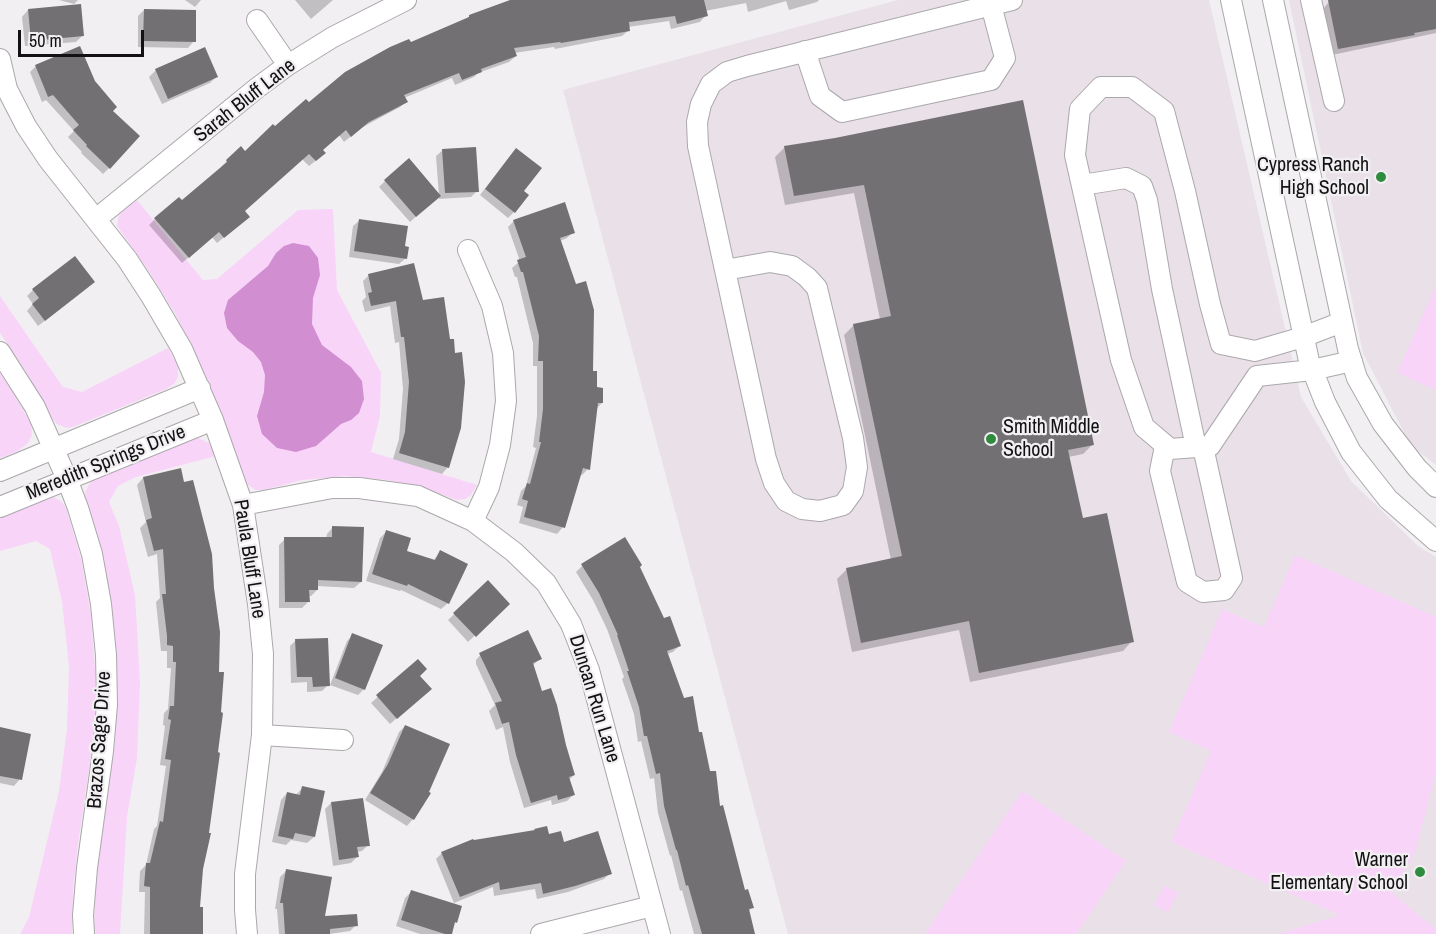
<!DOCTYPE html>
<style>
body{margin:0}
#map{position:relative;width:1436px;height:934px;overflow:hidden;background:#f2eff2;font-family:"Archivo Narrow",sans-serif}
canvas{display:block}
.scale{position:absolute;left:18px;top:30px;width:126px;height:27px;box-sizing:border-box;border:3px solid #131213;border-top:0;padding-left:8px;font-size:18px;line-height:21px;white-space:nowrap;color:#131213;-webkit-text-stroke:4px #f2eff2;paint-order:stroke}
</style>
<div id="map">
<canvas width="1436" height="934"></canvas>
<div class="scale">50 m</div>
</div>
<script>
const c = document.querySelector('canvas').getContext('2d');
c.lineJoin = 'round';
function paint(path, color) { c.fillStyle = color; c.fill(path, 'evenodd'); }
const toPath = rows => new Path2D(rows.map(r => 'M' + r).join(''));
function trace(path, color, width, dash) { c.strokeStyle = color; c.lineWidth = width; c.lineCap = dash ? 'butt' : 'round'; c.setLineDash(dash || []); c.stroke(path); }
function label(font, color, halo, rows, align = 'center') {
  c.font = font + ' "Archivo Narrow",sans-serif'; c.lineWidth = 4.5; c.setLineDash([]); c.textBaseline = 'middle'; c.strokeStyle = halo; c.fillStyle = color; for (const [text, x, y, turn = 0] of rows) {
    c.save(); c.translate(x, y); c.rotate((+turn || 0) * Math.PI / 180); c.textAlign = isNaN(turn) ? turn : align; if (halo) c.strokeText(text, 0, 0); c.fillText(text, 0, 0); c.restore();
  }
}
paint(toPath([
 [898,0,1209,0,1301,397,1351,481,1418,546,1436,557,1436,934,788,934,563,90],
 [1289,0,1436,0,1436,465,1411,446,1363,353]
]), '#e9e0e8');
paint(toPath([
 [136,199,203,280,217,279,298,210,333,209,337,290,381,373,380,416,371,452,477,485,471,495,465,499,457,500,427,489,387,480,346,476,302,480,264,490,256,490,248,485,242,476,221,412,200,365,176,315,150,273,117,226,119,215],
 [1436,285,1436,390,1397,373],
 [0,296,63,387,82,392,168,348,178,367,178,377,174,384,166,389,73,427,67,428,57,424,52,418,25,370,0,333],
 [0,373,12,391,31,424,32,435,28,443,18,451,0,458],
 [196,437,209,443,216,456,136,477,118,486,109,502,119,526,135,595,140,682,137,758,127,817,120,934,94,934,95,881,116,734,117,671,111,601,100,545,86,502,85,493,90,482,93,479],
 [53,497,61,501,66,508,81,558,91,615,95,670,95,713,90,762,78,844,73,891,72,934,20,934,29,917,59,791,67,728,69,666,62,602,50,549,36,541,0,551,0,517,45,498],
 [1295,555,1436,617,1436,771,1415,852,1391,892,1436,930,1436,934,1278,934,1340,915,1171,842,1211,751,1169,732,1222,609,1264,627],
 [1022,791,1126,861,1076,934,925,934],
 [1164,885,1178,893,1168,912,1154,905]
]), '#f9d4f9');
paint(toPath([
 [293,243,309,246,318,258,320,275,313,298,312,324,322,345,351,367,362,381,364,399,359,413,351,420,341,424,316,446,296,452,277,448,262,434,257,416,264,392,265,375,261,362,253,352,238,341,227,328,224,313,228,300,268,266,276,253,284,246]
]), '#d18fd1');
paint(toPath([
 [59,0,78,0,74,4],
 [185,0,201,0,195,7],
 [295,0,333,0,311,19],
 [514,0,819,0,817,2,789,10,786,1,748,12,746,3,705,11,706,15,700,22,671,29,669,21,628,27,629,30,622,36,555,49,554,47,514,53,516,56,509,62,478,73,474,77,455,85,452,78,404,98,406,101,400,107,361,128,344,142,339,135,321,151,318,159,309,166,302,159,243,212,241,223,217,243,212,237,182,263,149,225,155,219,182,202,222,169,221,167,227,161,245,153,275,128,309,105,410,44,465,20,470,16],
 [1340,0,1436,0,1436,33,1332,55,1323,9,1329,2],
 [28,10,83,35,76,42,25,46,22,17],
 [144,10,194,41,188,48,138,47,138,16],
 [204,49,216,77,210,83,162,104,149,77,156,70],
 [36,66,94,82,111,111,109,168,103,174,81,153,82,152,68,137,74,131,46,100,42,102,30,72],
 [835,140,1093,444,1083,454,1068,457,1081,520,1132,641,1123,651,970,682,959,630,852,652,837,579,847,569,891,560,844,335,854,325,880,319,854,193,785,205,775,157,785,147],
 [443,150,477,191,471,197,439,199,439,196,410,222,379,187,385,181,439,196,436,156],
 [510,156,521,191,514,212,508,218,480,195],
 [360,220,403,247,406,258,399,264,349,257,353,226],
 [514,221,573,232,567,238,560,241,596,389,602,403,596,409,588,469,582,475,579,475,563,527,557,534,519,523,523,507,517,505,521,491,526,486,536,448,533,447,537,416,537,366,533,366,533,343,517,277,515,277,512,268,520,261,508,227],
 [409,266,448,467,442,474,393,459,399,439,403,389,399,342,395,343,390,306,365,312,362,301,366,297,363,281,369,275],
 [87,288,38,326,27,311,33,304,27,296,33,290],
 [180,470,201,869,198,908,201,934,144,934,145,892,139,892,140,871,146,865,154,829,157,826,166,766,160,765,165,726,163,725,164,713,168,709,171,668,167,668,167,651,161,651,156,602,160,598,157,554,148,557,140,528,146,522,137,485,143,478],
 [333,527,361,582,354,588,317,586,317,590,311,596,308,596,308,602,302,608,279,608,279,545,285,539,326,539,327,534],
 [386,532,405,551,433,561,440,552,448,603,441,609,401,590,400,591,366,581,380,538],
 [624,539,639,567,664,620,679,646,673,652,667,654,698,734,744,892,752,907,748,912,754,934,694,934,682,890,680,891,671,855,670,856,658,813,654,778,650,779,641,741,638,742,634,714,622,679,624,677,607,629,593,600,576,572,582,566],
 [488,582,508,604,468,642,448,620],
 [353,635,364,689,358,695,330,685,347,641],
 [296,640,328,685,322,691,307,692,307,682,291,683,290,646],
 [482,653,540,659,532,666,541,693,574,775,569,780,573,795,567,801,552,805,551,800,524,808,510,762,503,727,496,730,489,711,495,705,476,664,476,660],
 [417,661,418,676,423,695,390,724,371,703],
 [405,726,429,793,413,819,407,826,365,800,382,772,399,732],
 [0,729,20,779,14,786,0,783],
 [302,788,323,792,314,837,307,843,291,840,286,845,272,842,281,800,287,793,296,795],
 [331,803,368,845,362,851,357,852,357,857,351,863,333,866,325,809],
 [534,832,548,836,563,844,610,873,604,879,568,892,537,899,535,889,494,896,493,887,454,903,436,859,442,853],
 [286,871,323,918,356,925,350,931,329,934,279,934,277,909,275,909,280,877],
 [411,892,456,922,453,925,450,934,420,934,396,926,405,898]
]), '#0003');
paint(toPath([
 [510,0,704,0,708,16,677,24,675,16,629,22,630,31,561,43,560,42,514,48,517,56,481,69,482,72,462,80,459,73,404,95,408,102,369,122,351,137,346,130,323,150,326,153,316,161,309,154,245,211,250,217,224,238,219,232,189,258,154,218,179,197,182,200,227,162,226,160,241,146,245,151,273,124,275,126,306,99,309,102,345,72,390,47,409,39,411,42,469,17,469,15],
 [1328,0,1436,0,1436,29,1414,33,1415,35,1338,49],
 [81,4,84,36,31,41,28,9],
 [144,9,196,10,196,42,143,41],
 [80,46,95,81,117,107,113,111,140,136,110,169,86,146,87,145,73,130,79,125,53,95,48,97,35,65],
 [205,47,218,77,168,99,155,69],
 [1023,100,1094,445,1068,450,1083,518,1107,513,1134,642,979,673,969,621,861,643,846,568,902,556,853,324,891,316,864,185,794,196,784,146,835,138],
 [476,147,479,192,445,193,442,149],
 [516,148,542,168,524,191,529,195,515,213,485,189],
 [409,158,441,196,416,217,384,180],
 [565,202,575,233,560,238,576,284,586,281,594,310,593,371,597,371,597,387,603,388,603,403,598,403,590,470,583,468,565,528,524,517,528,501,522,499,527,483,530,484,541,442,539,442,543,409,543,361,538,361,539,336,523,272,521,272,517,260,526,257,513,220],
 [359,219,408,226,405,246,409,247,407,259,354,251],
 [75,256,95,282,45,321,32,304,39,298,32,289],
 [414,263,423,300,444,297,450,339,454,339,455,353,462,352,465,382,461,428,449,468,399,453,405,432,409,382,404,337,401,337,396,301,371,306,368,293,372,292,368,274],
 [181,468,184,482,193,480,212,554,214,588,220,632,219,672,224,672,221,712,223,713,218,752,220,753,209,833,211,833,203,869,200,907,203,907,203,934,150,934,150,887,144,886,146,863,150,863,160,821,163,822,171,760,165,759,171,720,168,719,170,706,174,706,176,662,173,662,173,646,167,645,167,636,162,594,166,594,163,549,154,551,146,520,152,518,143,477],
 [332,526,364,527,362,582,318,580,318,590,309,590,310,602,285,602,284,537,332,537],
 [386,530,411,538,407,551,435,560,440,550,468,564,449,604,408,584,407,586,372,574],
 [625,537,642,565,640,567,664,618,670,616,681,646,667,651,684,698,693,696,699,732,702,732,710,771,716,771,720,806,723,805,745,890,748,889,754,908,749,909,755,934,702,934,688,885,686,886,677,850,676,850,664,806,660,773,656,774,647,736,644,736,639,707,627,671,629,671,617,635,618,635,599,593,581,564],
 [488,580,510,604,476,637,453,613],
 [528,630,542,659,533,663,542,691,551,688,557,705,566,745,575,775,569,777,575,795,558,800,557,795,531,803,516,755,509,722,502,724,495,703,502,701,479,653],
 [352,633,383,645,365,690,335,678],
 [328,638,330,686,313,687,312,677,297,677,295,639],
 [418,659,427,669,420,676,432,689,397,719,376,695],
 [405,725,450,744,429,792,431,793,414,820,370,793,388,764],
 [0,727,31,734,22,780,0,776],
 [302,786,325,791,315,837,295,833,293,839,278,836,287,792,300,795],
 [363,798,370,846,357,847,359,857,339,860,331,802],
 [547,826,549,834,561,831,564,842,598,831,612,874,575,886,543,894,541,883,500,890,499,882,460,897,441,852,473,839,474,840,535,830,534,829],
 [286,869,332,877,325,916,357,914,358,926,330,929,330,934,285,934,283,903,280,903],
 [411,890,462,906,457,923,455,922,452,934,445,934,401,920]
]), '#737073');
const minor = toPath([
 [1231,0,1309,361,1325,402,1351,452,1388,499,1436,541],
 [1273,0,1348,349,1357,378,1383,424,1417,468,1436,487],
 [1311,0,1334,101],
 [257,20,288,65],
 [805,51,820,96,842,112,991,80,1005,58,991,5],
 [0,59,7,89,26,126,48,159,127,259,151,296,182,349,213,420,243,505,258,604,263,654,262,735,245,874,245,910,247,934],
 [1082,185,1126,178,1142,186,1147,200,1162,289,1196,447],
 [96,219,257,88,288,65,333,37,406,0],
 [468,250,492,306,503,353,506,401,500,445,489,487,473,521],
 [725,270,770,262,792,266,807,277,817,288,853,438,857,467,853,491,843,505,820,511,802,509,786,501,774,483,766,459,725,270,698,146,697,122,701,104,711,84,727,72,747,66,1012,0],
 [1342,322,1303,337,1255,351,1221,344,1210,304,1185,191,1164,111,1132,87,1101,87,1080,109,1075,155,1121,360,1144,427,1170,449,1210,446,1257,376,1312,370,1352,361],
 [0,352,35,407,67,479,78,508,92,554,101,604,106,655,107,705,103,751,87,868,83,915,84,934],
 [1165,446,1160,471,1187,582,1203,592,1224,590,1232,578,1203,447],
 [0,471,200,388],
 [243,505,332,488,359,488,418,496,473,521,514,552,546,583,571,624,589,670,660,934],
 [0,507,213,420],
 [262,735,343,740],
 [541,934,652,906]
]);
trace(minor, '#aba8ab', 22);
trace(minor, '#fff', 20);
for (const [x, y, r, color] of [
 [1381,177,6,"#2f8c3f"],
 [991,439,6,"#2f8c3f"],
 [1420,872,6,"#2f8c3f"]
]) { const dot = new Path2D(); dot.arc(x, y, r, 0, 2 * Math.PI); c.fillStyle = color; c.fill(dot); trace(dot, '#f2eff2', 2); }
label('20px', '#131213', '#f2eff2', [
 ["Sarah Bluff Lane",245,101,-38],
 ["Meredith Springs Drive",106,463,-22],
 ["Paula Bluff Lane",249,559,81],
 ["Duncan Run Lane",594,699,73],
 ["Brazos Sage Drive",100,740,-86]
]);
label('20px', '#131213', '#f2eff2', [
 ["Cypress Ranch",1369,166],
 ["High School",1369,189],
 ["Smith Middle",1003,428,"left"],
 ["School",1003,451,"left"],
 ["Warner",1408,861],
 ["Elementary School",1408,884]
], 'right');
</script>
